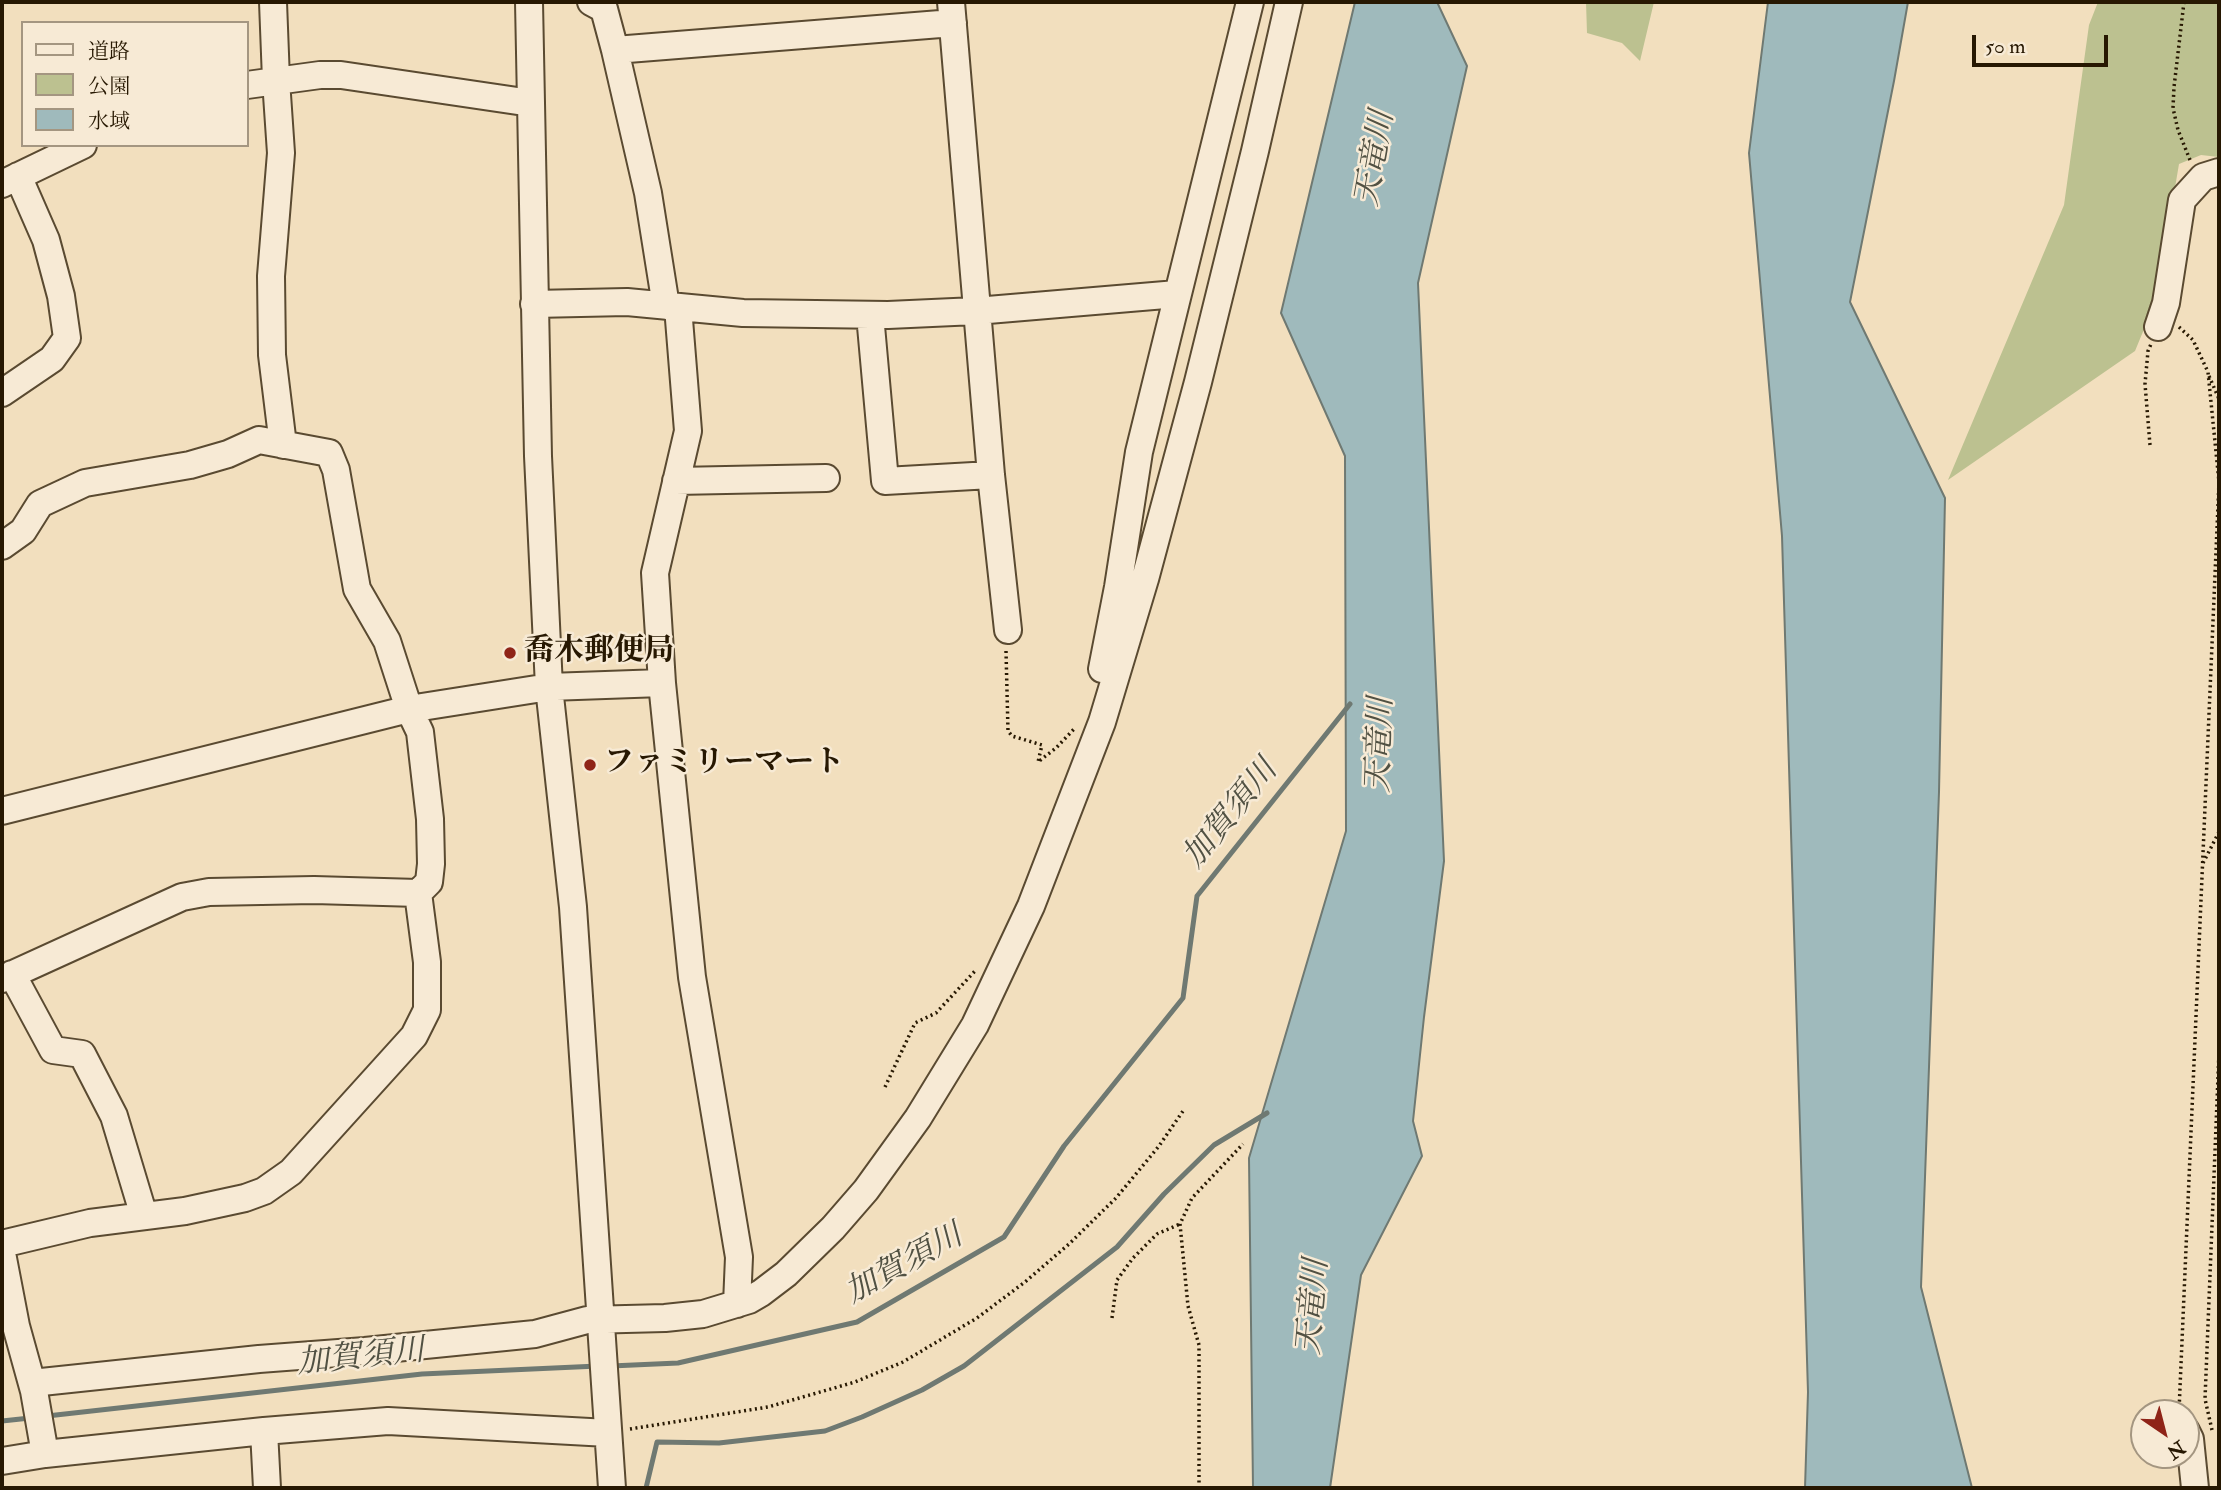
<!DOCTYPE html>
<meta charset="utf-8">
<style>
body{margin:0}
#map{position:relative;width:2221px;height:1490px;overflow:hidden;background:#f2dfbe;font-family:"IM FELL Double Pica","Noto Serif JP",serif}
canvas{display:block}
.frame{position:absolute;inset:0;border:4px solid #271802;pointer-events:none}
.legend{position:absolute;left:21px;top:21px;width:228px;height:126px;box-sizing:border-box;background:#f7ead5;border:2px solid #a49681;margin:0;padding:9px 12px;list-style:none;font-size:21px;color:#271802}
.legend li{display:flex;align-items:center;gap:14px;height:35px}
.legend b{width:35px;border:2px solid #a49681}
.north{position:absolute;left:2130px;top:1399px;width:70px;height:70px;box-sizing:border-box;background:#f7ead5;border:2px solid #a49681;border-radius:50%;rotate:145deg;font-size:19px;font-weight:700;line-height:28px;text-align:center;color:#271802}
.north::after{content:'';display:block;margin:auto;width:24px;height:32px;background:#8f2418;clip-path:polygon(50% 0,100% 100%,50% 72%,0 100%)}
.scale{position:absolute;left:1972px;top:35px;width:136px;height:32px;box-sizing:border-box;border:4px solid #271802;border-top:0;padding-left:9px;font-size:21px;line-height:24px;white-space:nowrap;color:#271802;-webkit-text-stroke:5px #f7ead5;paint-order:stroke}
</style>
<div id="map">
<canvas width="2221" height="1490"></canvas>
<div class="frame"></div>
<ul class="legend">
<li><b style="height:9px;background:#f7ead5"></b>道路</li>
<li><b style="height:19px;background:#bcc190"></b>公園</li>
<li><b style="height:19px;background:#9fbabc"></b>水域</li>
</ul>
<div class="north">N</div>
<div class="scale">50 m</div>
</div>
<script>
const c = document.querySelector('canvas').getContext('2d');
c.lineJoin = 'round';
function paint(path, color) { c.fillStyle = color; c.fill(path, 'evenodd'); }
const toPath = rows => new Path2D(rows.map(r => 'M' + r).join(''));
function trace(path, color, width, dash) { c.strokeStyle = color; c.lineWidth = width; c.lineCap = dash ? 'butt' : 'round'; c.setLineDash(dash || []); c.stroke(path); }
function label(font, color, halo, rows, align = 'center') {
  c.font = font + ' "IM FELL Double Pica","Noto Serif JP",serif'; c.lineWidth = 5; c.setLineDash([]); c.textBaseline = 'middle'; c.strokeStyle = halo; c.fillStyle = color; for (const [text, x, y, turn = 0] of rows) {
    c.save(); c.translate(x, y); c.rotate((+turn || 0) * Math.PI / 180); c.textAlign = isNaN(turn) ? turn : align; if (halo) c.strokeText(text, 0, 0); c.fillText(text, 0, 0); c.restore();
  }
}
paint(toPath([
 [1586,2,1654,2,1640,61,1622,43,1587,33],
 [2098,2,2219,2,2219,157,2201,155,2179,164,2156,300,2135,351,1948,480,2064,205,2089,25]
]), '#bcc190');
const water = toPath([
 [1355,2,1437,2,1467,66,1418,283,1444,861,1424,1017,1413,1121,1422,1156,1361,1275,1330,1488,1253,1488,1249,1158,1346,831,1345,456,1281,313,1355,2],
 [1768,2,1908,2,1894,81,1850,302,1945,498,1939,792,1921,1287,1972,1488,1805,1488,1808,1392,1782,536,1749,153,1768,2]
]);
paint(water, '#9fbabc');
trace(water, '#6f7972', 2);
trace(toPath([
 [611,1366,678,1363,857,1322,1004,1237,1064,1146,1183,998,1197,896,1350,704],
 [47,1416,422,1374,598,1366],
 [2,1421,30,1418],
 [646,1488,657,1442,719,1443,825,1431,862,1417,922,1390,964,1366,1117,1247,1164,1194,1214,1145,1267,1113]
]), '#6f7972', 5);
const minor = toPath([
 [273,2,276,80,281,153,271,276,272,355,283,445],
 [529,2,538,456,549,687,573,907,612,1488],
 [591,2,604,9,615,50],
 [951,2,991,475,1008,630],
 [247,85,320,75,341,75,531,103],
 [2,184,83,145],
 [534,304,627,302,743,313,888,315,976,311,1177,294],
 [666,306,648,193,615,50,953,23],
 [678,307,688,431,655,573,662,683,692,977,739,1257,737,1304],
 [870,315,885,481,991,475],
 [2158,327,2166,303,2182,200,2203,177,2219,172],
 [2,393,52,359,67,338,61,296,46,240,18,176],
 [676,481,826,478],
 [2,546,23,531,40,504,85,483,190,465,228,454,259,440,329,453,336,470,357,589,387,641,409,709,420,732,430,819,431,864,429,882,418,893,314,890,209,892,182,897,2,979],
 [1102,669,1118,587,1139,452,1250,2],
 [2,811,409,709,549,687,662,683],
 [12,974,53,1050,82,1054,114,1116,144,1216],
 [2,1244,90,1223,185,1211,245,1198,264,1191,291,1172,414,1036,427,1010,427,962,418,893],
 [2,1253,16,1326,34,1391,45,1454],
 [32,1383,259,1359,365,1351,535,1334,587,1320,665,1318,703,1314,749,1300,761,1293,786,1274,833,1228,866,1190,918,1118,975,1025,1031,906,1102,722,1145,579,1198,382,1255,151,1289,2],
 [264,1431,267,1488],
 [2186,1431,2190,1439,2195,1488],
 [2,1461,45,1454,264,1431,388,1421,608,1433]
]);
trace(minor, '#5a4a31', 30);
trace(toPath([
 [2184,2,2174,87,2173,108,2178,130,2190,160],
 [2179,327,2193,340,2208,372,2219,482,2179,1411],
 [2209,376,2219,399],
 [2150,445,2145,384,2148,351,2151,344],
 [1006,651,1008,731,1012,736,1042,745,1038,762,1056,748,1075,728],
 [2203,863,2219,832],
 [885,1087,915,1023,936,1013,975,971],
 [1112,1318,1117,1280,1133,1258,1157,1234,1180,1224],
 [630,1429,768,1407,855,1382,903,1362,977,1318,1025,1282,1069,1244,1116,1198,1159,1146,1183,1111],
 [2212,1430,2205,1399,2219,1052],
 [1199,1488,1199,1345,1188,1306,1180,1224,1192,1198,1243,1144]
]), '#271802', 3.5, [2, 3.5]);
trace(minor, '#f7ead5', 26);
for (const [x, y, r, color] of [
 [510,653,7,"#8f2418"],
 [590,765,7,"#8f2418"]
]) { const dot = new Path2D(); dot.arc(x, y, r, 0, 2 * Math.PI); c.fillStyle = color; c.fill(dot); trace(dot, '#f7ead5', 2.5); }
label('bold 30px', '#271802', '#f7ead5', [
 ["喬木郵便局",524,653],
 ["ファミリーマート",604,765]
], 'left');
label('italic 32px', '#515143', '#f7ead5', [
 ["天竜川",1377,159,-80],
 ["天竜川",1382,745,-88],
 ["加賀須川",1232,815,-51],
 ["加賀須川",905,1266,-29],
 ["天竜川",1315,1307,-85],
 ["加賀須川",361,1359,-6]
]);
</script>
